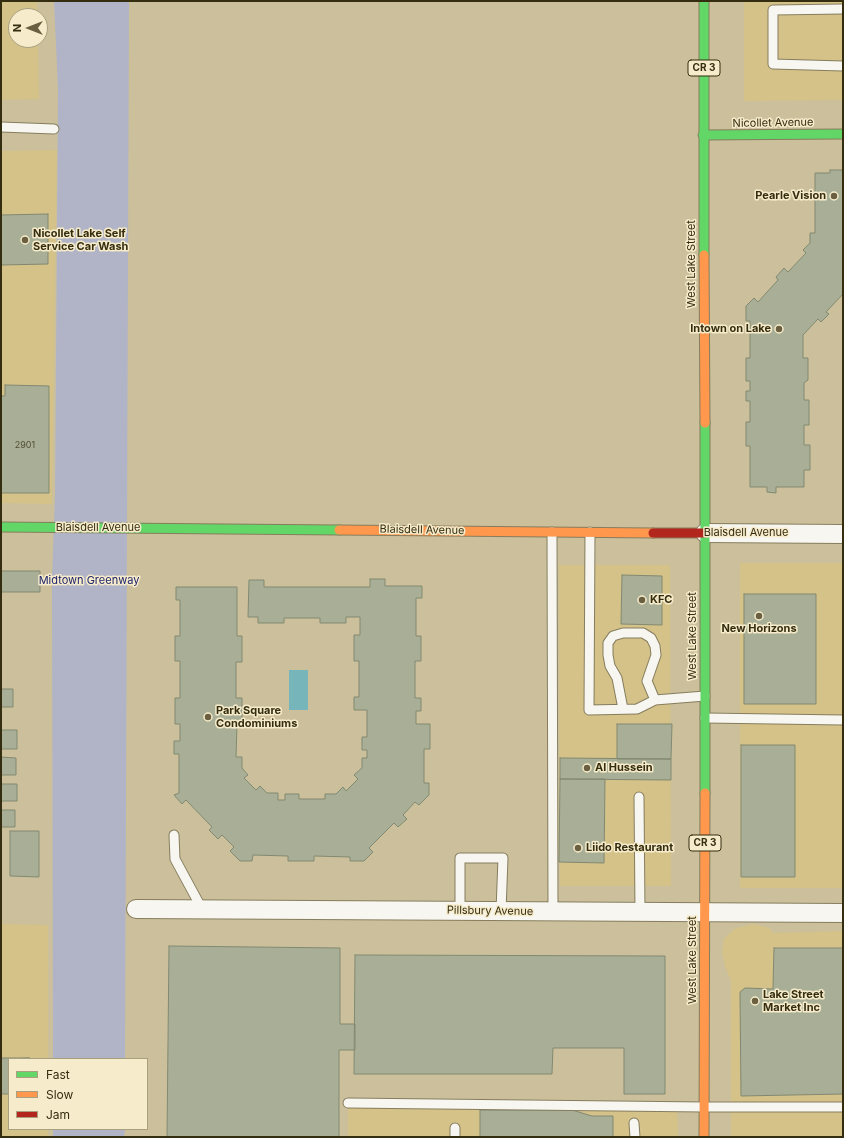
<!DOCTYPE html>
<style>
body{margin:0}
#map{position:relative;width:844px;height:1138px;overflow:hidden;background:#cbc09b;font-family:Inter,sans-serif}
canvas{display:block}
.frame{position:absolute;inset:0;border:2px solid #352d10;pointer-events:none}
.legend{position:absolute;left:8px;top:1058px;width:140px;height:72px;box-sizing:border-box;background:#f6eccb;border:1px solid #a9a080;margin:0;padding:5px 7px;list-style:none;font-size:12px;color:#352d10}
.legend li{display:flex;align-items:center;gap:8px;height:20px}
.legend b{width:20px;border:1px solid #a9a080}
.north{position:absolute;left:8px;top:8px;width:40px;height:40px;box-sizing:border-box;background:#f6eccb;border:1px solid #a9a080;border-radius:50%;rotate:270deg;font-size:11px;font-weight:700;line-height:16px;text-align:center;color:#352d10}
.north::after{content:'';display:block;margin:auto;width:14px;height:18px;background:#6a6041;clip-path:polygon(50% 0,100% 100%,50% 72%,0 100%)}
</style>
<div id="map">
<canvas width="844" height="1138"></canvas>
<div class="frame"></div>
<ul class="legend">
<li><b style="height:5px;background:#63d668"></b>Fast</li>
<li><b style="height:5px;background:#ff974d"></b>Slow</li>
<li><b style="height:5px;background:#b3261e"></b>Jam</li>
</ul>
<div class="north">N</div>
</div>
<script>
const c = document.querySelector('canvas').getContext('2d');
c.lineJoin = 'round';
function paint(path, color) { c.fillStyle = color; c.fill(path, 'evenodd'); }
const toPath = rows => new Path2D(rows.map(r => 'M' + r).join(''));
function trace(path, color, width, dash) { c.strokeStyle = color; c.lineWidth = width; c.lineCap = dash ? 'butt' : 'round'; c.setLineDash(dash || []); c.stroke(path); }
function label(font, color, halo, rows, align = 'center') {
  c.font = font + ' Inter,sans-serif'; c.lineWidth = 3; c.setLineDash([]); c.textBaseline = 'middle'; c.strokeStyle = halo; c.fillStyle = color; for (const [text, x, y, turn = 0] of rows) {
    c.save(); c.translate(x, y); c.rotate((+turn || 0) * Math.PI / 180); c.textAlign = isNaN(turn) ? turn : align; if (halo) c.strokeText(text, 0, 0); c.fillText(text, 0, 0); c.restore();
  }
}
paint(toPath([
 [1,1,37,1,37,16,16,16,16,40,38,40,39,99,1,100],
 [744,1,843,1,843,100,744,101],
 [57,150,52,504,1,503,1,151],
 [740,563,843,563,843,888,740,888],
 [559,565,670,565,671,886,560,886],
 [1,924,48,925,48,1059,9,1059,9,1129,48,1129,48,1137,1,1137],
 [753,924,769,928,773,933,843,931,843,1137,731,1137,731,981,725,966,722,952,724,939,734,929],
 [348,1103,677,1103,678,1137,348,1137]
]), '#d4c288');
paint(toPath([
 [54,1,129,1,125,1059,53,1059,52,580,55,493,58,90],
 [53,1129,125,1129,124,1137,53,1137]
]), '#b1b4c6');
paint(toPath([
 [289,670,308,670,308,710,289,710]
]), '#76b6ba');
const building = toPath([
 [830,170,842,170,843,174,843,294,826,312,829,314,821,322,818,319,803,335,803,358,808,358,808,380,804,383,804,400,809,400,809,425,804,425,804,445,810,445,810,470,804,470,804,487,776,487,776,493,767,492,767,487,750,487,750,446,746,446,746,422,750,422,750,401,746,401,746,391,750,391,750,381,746,381,746,358,750,358,750,321,746,321,746,306,754,298,758,302,778,280,776,277,784,268,788,272,806,253,803,250,810,243,810,233,815,233,815,173,830,173,830,170],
 [48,214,48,264,1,265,1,215,48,214],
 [5,385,49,386,49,493,1,493,1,396,5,396,5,385],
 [1,571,40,571,40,592,1,592,1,571],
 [622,575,662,576,662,625,621,624,622,575],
 [370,579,385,579,385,586,422,586,422,598,416,598,416,636,421,636,421,661,415,661,415,698,421,698,421,711,416,711,416,724,430,724,430,749,424,749,424,783,429,783,429,795,419,805,415,802,403,815,407,819,398,827,394,823,369,848,373,852,364,861,350,861,350,857,314,856,314,861,288,861,288,856,253,855,252,861,240,861,230,851,234,847,222,835,218,839,209,830,212,827,186,800,182,804,174,795,179,793,179,754,174,754,174,741,180,741,180,724,175,724,175,698,180,698,180,661,175,661,175,636,180,636,180,600,176,600,176,587,237,587,237,636,242,636,242,662,236,662,236,698,242,698,242,724,237,724,236,757,242,757,242,768,248,775,244,778,256,790,260,786,267,793,278,793,278,800,285,800,285,794,299,794,299,799,325,799,325,794,336,794,343,787,346,791,358,779,354,775,362,768,362,758,367,758,367,750,362,750,362,737,367,737,367,710,354,710,354,697,359,697,359,661,354,661,354,635,360,635,360,617,346,617,346,623,320,623,320,618,284,618,284,623,258,623,258,617,248,617,249,580,264,580,264,587,370,587,370,579],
 [744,594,816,594,816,704,744,704,744,594],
 [1,689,13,689,13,707,1,707,1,689],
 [617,724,672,724,671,759,617,759,617,724],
 [1,730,17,730,17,749,1,749,1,730],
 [741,745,795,745,795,877,741,877,741,745],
 [1,757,16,758,16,775,1,775,1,757],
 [560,758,671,759,671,780,560,779,560,758],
 [560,779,605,779,604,863,559,862,560,779],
 [1,784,17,784,17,801,1,801,1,784],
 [1,810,15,810,15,827,1,827,1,810],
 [10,831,39,831,39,877,10,876,10,831],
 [169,946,340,948,340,1024,355,1024,355,1050,339,1050,339,1137,167,1137,169,946],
 [774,948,843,948,843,1094,741,1096,740,992,745,988,773,989,774,948],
 [355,955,665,956,665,1094,624,1094,624,1048,553,1048,552,1074,354,1074,355,955],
 [1,1058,30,1058,9,1059,9,1094,1,1094,1,1058],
 [480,1110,572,1110,592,1116,613,1116,613,1137,480,1137,480,1110]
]);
paint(building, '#a8af96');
trace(building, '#828971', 1);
const lane = toPath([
 [843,9,773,10,773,64,843,66],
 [1,127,54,129],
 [552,532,553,911],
 [590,532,589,710,637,709,655,700,705,696],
 [623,709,617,678,610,666,608,655,608,643,613,636,623,633,643,633,651,638,655,646,656,655,647,681,655,700],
 [705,718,843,720],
 [639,797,640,912],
 [174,835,175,859,202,909],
 [460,910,460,858,503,858,501,911],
 [348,1103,704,1107,843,1107],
 [634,1123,635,1137],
 [455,1128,455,1137]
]);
const street = toPath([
 [705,533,843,534],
 [136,909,843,913]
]);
const fast = toPath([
 [704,1,704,255],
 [703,135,843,134],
 [1,527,339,530],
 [705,793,705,423]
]);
const slow = toPath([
 [704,255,705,423],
 [339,530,653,533],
 [704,1137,705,793]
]);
const jam = toPath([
 [653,533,705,533]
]);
trace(lane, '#867d5e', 11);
trace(street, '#867d5e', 20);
trace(fast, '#867d5e', 11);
trace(slow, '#867d5e', 11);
trace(jam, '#867d5e', 11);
trace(lane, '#f7f6f0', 9);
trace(street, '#f7f6f0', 18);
trace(fast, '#63d668', 9);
trace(slow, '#ff974d', 9);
trace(jam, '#b3261e', 9);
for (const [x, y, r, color] of [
 [834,196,4,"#6a6041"],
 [25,240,4,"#6a6041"],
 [779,329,4,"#6a6041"],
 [642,600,4,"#6a6041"],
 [759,616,4,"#6a6041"],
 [208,717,4,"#6a6041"],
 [587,768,4,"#6a6041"],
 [578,848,4,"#6a6041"],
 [755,1001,4,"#6a6041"]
]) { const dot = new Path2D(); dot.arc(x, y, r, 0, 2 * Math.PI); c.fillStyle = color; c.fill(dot); trace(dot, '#f6eccb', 1.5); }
label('9px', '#524e32', null, [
 ["2901",25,445]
]);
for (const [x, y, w] of [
 [704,68,32],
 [705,843,32]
]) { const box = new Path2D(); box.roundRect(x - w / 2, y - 8, w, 16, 3); c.fillStyle = '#f6eccb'; c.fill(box); trace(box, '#352d10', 1); }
label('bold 10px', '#352d10', null, [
 ["CR 3",704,68],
 ["CR 3",705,843]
]);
label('11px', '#352d10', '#f6eccb', [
 ["Nicollet Avenue",773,123,-1],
 ["West Lake Street",692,264,-90],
 ["Blaisdell Avenue",98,528],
 ["Blaisdell Avenue",422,530,1],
 ["Blaisdell Avenue",746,533],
 ["West Lake Street",693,636,-90],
 ["Pillsbury Avenue",490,911,1],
 ["West Lake Street",693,960,-90]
]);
label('bold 11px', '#352d10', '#f6eccb', [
 ["Pearle Vision",826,196,"right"],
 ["Nicollet Lake Self",33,234],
 ["Service Car Wash",33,247],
 ["Intown on Lake",771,329,"right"],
 ["KFC",650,600],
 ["New Horizons",759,629,"center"],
 ["Park Square",216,711],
 ["Condominiums",216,724],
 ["Al Hussein",595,768],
 ["Liido Restaurant",586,848],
 ["Lake Street",763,995],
 ["Market Inc",763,1008]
], 'left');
label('11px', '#1e236c', '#f6eccb', [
 ["Midtown Greenway",89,581]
]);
</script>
